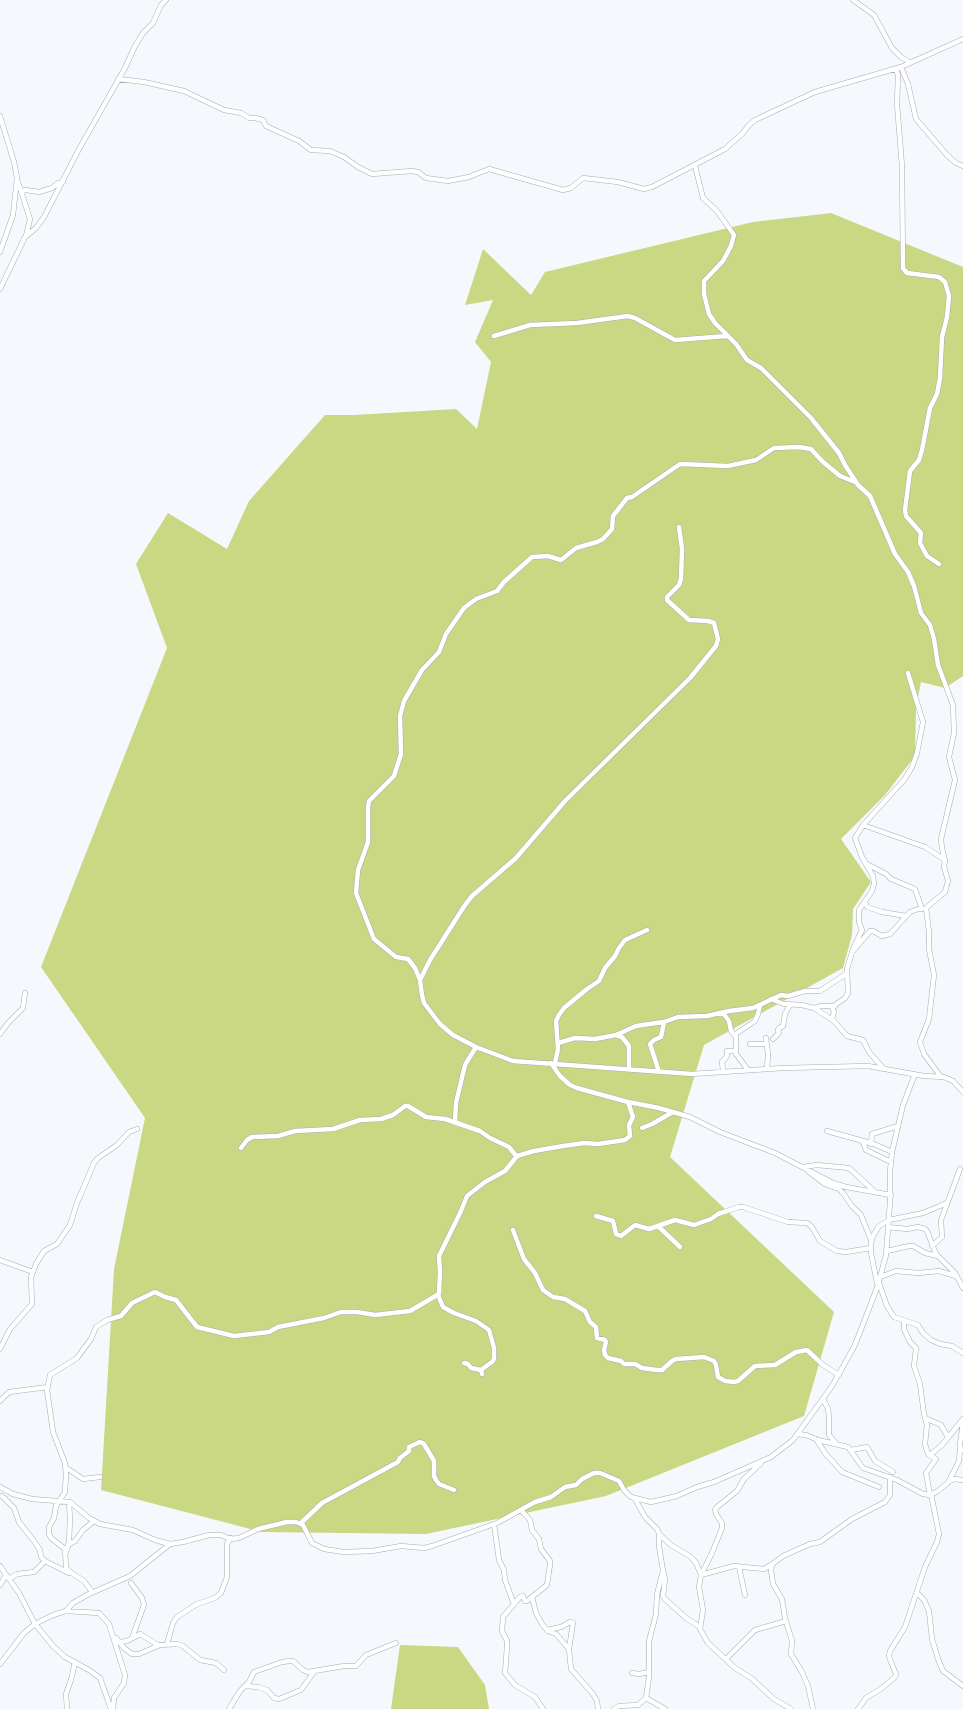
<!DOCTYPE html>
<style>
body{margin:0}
canvas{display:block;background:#f5f9fd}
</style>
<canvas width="963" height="1709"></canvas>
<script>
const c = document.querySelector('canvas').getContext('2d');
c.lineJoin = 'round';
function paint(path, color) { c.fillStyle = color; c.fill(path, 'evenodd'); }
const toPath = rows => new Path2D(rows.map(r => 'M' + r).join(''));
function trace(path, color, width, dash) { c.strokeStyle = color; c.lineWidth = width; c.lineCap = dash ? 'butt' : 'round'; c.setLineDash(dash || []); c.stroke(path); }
paint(toPath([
 [831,213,963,267,963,676,945,688,921,682,916,707,915,756,885,795,841,839,871,882,853,909,852,935,843,968,704,1045,670,1157,834,1312,804,1416,606,1496,426,1534,262,1532,101,1490,114,1269,145,1118,41,967,167,648,136,564,168,513,227,549,249,501,325,415,354,415,456,409,477,429,491,362,475,342,493,300,465,305,483,249,531,295,545,272,753,222],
 [400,1645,458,1647,485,1685,489,1709,391,1709]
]), '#cad883');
const minor = toPath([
 [853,0,874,15,892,48,901,57,909,62],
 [901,67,908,84,916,119,947,155,956,163,963,166],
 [894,69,897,71,898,76,897,104,902,166,903,268,907,273,939,277,945,282,949,296,947,317,942,337,940,378,937,394,930,408,922,450,919,460,910,471,905,510,906,516,921,533,920,543,927,556,939,564],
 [118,79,144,82,184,91,224,110,241,113,249,118,255,118,263,120,266,126,299,141,311,150,330,151,344,157,358,167,372,174,412,171,418,172,426,178,448,181,469,177,489,169,563,190,571,188,583,178,618,182,644,189,652,187,725,149,742,134,749,125,755,120,815,92,901,67,963,39],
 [0,116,14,162,17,178,13,215,0,252],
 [695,166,703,198,717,211,734,235,731,246,723,261,704,281,704,294,709,314,715,323,736,344,747,360,761,368,811,418,839,453,845,465,858,485,870,496,895,554,908,572,914,586,921,613,930,625,934,639,938,665,953,705,954,733,949,757,955,780,941,839,942,848,945,861,944,867,948,881,945,892,926,908,929,932,929,949,934,975,929,1019,920,1042,924,1054,941,1077],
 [18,182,30,219,26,236],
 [22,191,26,190,39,192,52,188,58,183,63,182],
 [0,289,25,237,36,228,44,217,78,151,125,68,135,46,143,33,153,23,161,5,166,0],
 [494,336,530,325,577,323,628,316,635,318,675,340,727,336],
 [679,527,682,549,681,579,679,585,667,597,667,600,689,620,708,621,714,623,718,639,716,646,690,678,565,801,516,858,472,896,465,905,430,960,420,980,422,995,424,1003,440,1024,453,1035,476,1047,513,1061,692,1074,783,1068,868,1066,924,1076,944,1077,953,1081,963,1092],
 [863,825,925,847,945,860],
 [867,864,886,874,891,879,915,889,922,909],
 [865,902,867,907,882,912,906,916],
 [853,951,870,931,873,931,882,936,890,934,910,912,921,908],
 [420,980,415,968,408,959,396,957,374,939,356,893,358,870,368,842,368,807,369,801,394,776,401,754,400,716,404,701,422,670,439,652,446,634,464,608,476,599,497,591,504,582,532,557,548,556,561,560,576,548,597,542,603,539,612,529,613,516,627,498,632,497,680,464,728,466,756,460,774,448,799,447,811,449,822,461,840,476,855,482],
 [771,999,784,1004,802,1005,814,1008,834,1021,847,1036,863,1040,869,1052,883,1068],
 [814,1008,821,1006,835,1006],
 [723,1013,729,1021,731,1031,736,1037,736,1054,748,1070],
 [832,1019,834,1012,832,1007,845,998,848,993,847,969,853,949,862,930,859,922,859,910,872,891,874,884,873,876,862,857,855,838,863,825,904,780,912,767,917,753,923,722,908,673],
 [0,1034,8,1023,23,1008,25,993],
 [616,1035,622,1037,629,1046,629,1068],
 [734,1035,755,1021,758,1014,760,1005],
 [766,1038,768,1054,767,1069],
 [773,1039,779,1033,778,1030,779,1028,783,1026,785,1014,790,1005],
 [558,1043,575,1038,595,1039,616,1035,636,1026,663,1022],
 [750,1044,766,1044],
 [551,1063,560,1076,570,1085,577,1088,628,1102,659,1108,690,1117,720,1132,775,1153,833,1183,846,1187,891,1195],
 [555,1063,558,1049,556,1021,559,1015,564,1008,587,989,599,981,605,968,615,956,619,948,625,940,647,930],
 [723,1071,722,1062,727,1056,727,1051,736,1051],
 [659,1072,650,1044,654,1040,661,1037,664,1022,678,1017,707,1016,729,1011,753,1008,781,995,788,996,805,991,820,991,846,974],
 [455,1122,456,1103,465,1065,476,1047],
 [642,1128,652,1124,673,1112],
 [827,1131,874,1144,892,1152],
 [863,1142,866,1150,891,1162],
 [871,1144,872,1134,898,1126],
 [241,1148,247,1140,252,1137,278,1136,295,1131,333,1129,360,1120,381,1119,393,1115,405,1106,408,1106,426,1117,445,1119,480,1131,490,1138,509,1147,517,1157],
 [802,1167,817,1165,849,1168,875,1192],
 [809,1172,825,1184,839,1189,843,1193,852,1206,861,1215,871,1240],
 [596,1216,613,1221,616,1234,621,1236,635,1225,649,1229,675,1220,694,1225,711,1219,718,1214,739,1207,743,1207,788,1222,807,1223,812,1227,820,1241,837,1251,846,1252,871,1248],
 [658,1226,680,1247],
 [888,1227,907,1229,918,1227,925,1229,927,1231,936,1254,955,1273,963,1288],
 [513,1230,524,1259,535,1273,543,1290,553,1297,565,1299,585,1311,590,1322,596,1327,597,1338,605,1340,606,1342,604,1350,605,1355,608,1358,621,1361,624,1364,635,1364,642,1368,657,1370,662,1370,672,1361,676,1359,704,1357,714,1361,716,1365,718,1377,725,1381,734,1382,738,1381,755,1366,775,1365,796,1352,807,1350,823,1365,839,1375],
 [932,1246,942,1237,941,1220,960,1169],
 [887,1251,909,1246,913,1246,925,1253,938,1256],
 [0,1260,33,1272],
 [880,1277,896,1271,918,1273,939,1271,956,1276],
 [877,1283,871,1253,871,1243,873,1236,879,1226,889,1220,923,1213,947,1203],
 [879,1283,887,1306,894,1317,918,1325,923,1333,931,1340,940,1344,952,1346,963,1353],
 [438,1295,443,1307,454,1313,476,1321,489,1330,494,1348,494,1359,492,1362,481,1370,482,1374],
 [904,1322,904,1329,910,1342,916,1348,914,1366,920,1384,924,1414,927,1425,925,1444,928,1454,936,1459,926,1473,930,1495],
 [0,1349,10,1329,32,1304,31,1277,36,1264,44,1251,57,1244,70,1225,77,1203,94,1163,98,1158,117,1145,129,1132,137,1129],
 [464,1363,468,1364,471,1368,481,1370],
 [823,1399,828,1409,829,1417,829,1435,835,1442],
 [0,1401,9,1392,48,1387],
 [925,1418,941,1425,948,1437],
 [797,1434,806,1435,818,1440,848,1447,863,1468,897,1480,923,1494,930,1495,938,1491,951,1480,955,1479,963,1480],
 [816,1439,825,1453,842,1472,879,1487],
 [851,1450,867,1447,875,1461,893,1472],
 [961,1451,960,1444,963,1423],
 [930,1455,942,1445,963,1419],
 [761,1463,744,1479,737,1491,717,1507,715,1510,716,1514,722,1523,722,1528,712,1553,701,1575,699,1587,703,1610,700,1629,708,1643,735,1668,751,1678,774,1699,791,1709],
 [65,1467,83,1479,100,1477],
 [948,1483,959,1461,960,1449],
 [0,1487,13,1494,32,1499,70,1502,89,1518,100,1524,133,1530,155,1540,170,1544,183,1542,209,1535,221,1535,230,1539,239,1538,258,1529,287,1522,296,1522,303,1525,312,1543,324,1549,344,1552,372,1551,401,1546,424,1548,432,1546,497,1523,535,1502,551,1497,565,1487,576,1485,582,1479,594,1473,600,1473,619,1481,624,1490,631,1497,651,1502,677,1496,697,1487,714,1482,771,1457,793,1440,832,1386,854,1347,862,1327,878,1285,886,1255,890,1203,890,1171,892,1152,903,1105,915,1074],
 [2,1496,14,1508,19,1522,34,1541,40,1550,41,1557,45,1561,69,1573],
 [521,1510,530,1520,532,1530,539,1539,541,1549,550,1561,550,1565,547,1585,527,1601,525,1601,523,1596,520,1597,503,1617,502,1631,507,1641,507,1647,505,1673,515,1685,535,1697,543,1709],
 [301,1523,322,1503,398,1462,400,1458,409,1451,409,1447,420,1442,424,1444,434,1461,434,1476,436,1480,439,1484,454,1490],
 [494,1524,499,1560,504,1570,505,1580,514,1604],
 [659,1534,671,1545,691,1557,696,1563,701,1575,734,1566,764,1569,771,1565,783,1556,810,1544,820,1542,852,1519,885,1502,890,1495,890,1477],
 [68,1545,75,1541,83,1530,94,1521],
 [66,1552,69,1542,70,1519,69,1502],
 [772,1565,771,1570,773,1584,782,1599,785,1618,792,1641,791,1654,802,1672,808,1686,813,1709],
 [0,1566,19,1593,35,1624,53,1646,65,1657,89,1670,100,1678,111,1709],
 [739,1567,745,1595],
 [663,1571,665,1579,663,1596,665,1599,686,1618,700,1627],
 [9,1579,17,1574,34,1572,45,1561],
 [131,1583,142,1598,144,1605,132,1638],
 [0,1585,6,1575],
 [92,1592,84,1581,73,1574,66,1568,65,1549,51,1538,49,1534,49,1527,54,1518,56,1506,65,1492,66,1475,65,1463,53,1432,47,1390,50,1375,77,1358,91,1339,96,1327,107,1320,121,1316,132,1303,155,1292,165,1297,176,1300,197,1327,234,1336,269,1332,278,1327,324,1318,341,1312,357,1312,375,1315,410,1311,439,1294,440,1272,439,1256,461,1211,467,1196,485,1182,505,1171,517,1156,534,1151,563,1146,584,1143,598,1144,625,1140,630,1136,629,1125,633,1117,628,1102],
 [917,1593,924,1600,929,1611,932,1639,938,1659,943,1671,963,1686],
 [532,1597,536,1613,542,1624,548,1631,556,1634,569,1649],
 [66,1611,73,1603,89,1594,130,1576,170,1544],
 [547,1630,561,1627,570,1622,573,1623,569,1649,571,1669,593,1694,597,1701,598,1709],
 [116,1638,124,1648,132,1654,139,1654,160,1645,177,1644,183,1646,200,1660,216,1663,224,1670],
 [120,1642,127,1641,140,1634,158,1645],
 [167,1644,173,1623,177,1617,197,1604,215,1598,221,1593,227,1577,227,1544,231,1538],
 [726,1659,755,1630,786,1621],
 [0,1664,24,1633,35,1624,53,1615,66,1611,99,1613,109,1624,125,1675,124,1683,114,1698,113,1709],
 [632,1673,639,1674,649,1672],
 [246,1686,258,1687,267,1690,274,1698,279,1699,301,1690,314,1672],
 [646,1698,665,1709],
 [67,1709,66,1694,71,1680,75,1662],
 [229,1709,240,1691,249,1682,254,1672,282,1662,290,1661,293,1661,303,1670,308,1672,344,1666,356,1666,366,1655,396,1643],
 [614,1709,619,1706,638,1705,646,1698,649,1677,649,1641,656,1614,657,1594,663,1571,659,1546,659,1533,657,1529,645,1517,635,1499],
 [858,1709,866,1698,882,1688,895,1677,896,1674,891,1662,889,1656,890,1651,905,1627,925,1567,937,1542,939,1534,931,1494]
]);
trace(minor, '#a8acaf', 5.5);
trace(minor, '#fff', 4.5);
</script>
